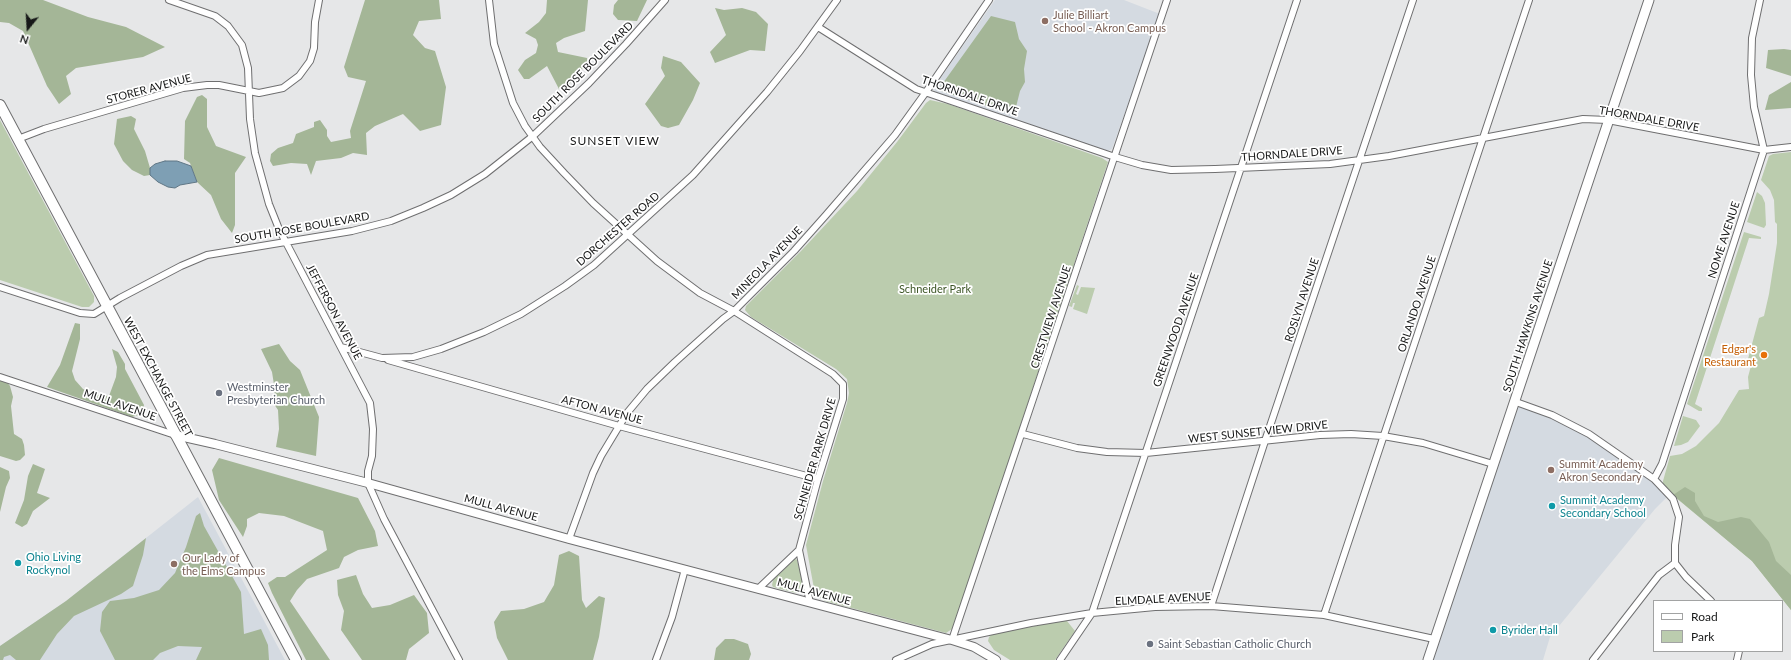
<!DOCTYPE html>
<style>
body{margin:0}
#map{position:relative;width:1791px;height:660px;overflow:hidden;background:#e6e7e8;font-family:Lato,sans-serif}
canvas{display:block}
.legend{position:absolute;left:1653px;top:600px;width:130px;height:52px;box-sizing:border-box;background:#fff;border:1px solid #a2a3a3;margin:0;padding:5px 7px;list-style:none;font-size:12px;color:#171818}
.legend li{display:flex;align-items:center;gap:8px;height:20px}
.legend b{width:20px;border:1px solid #a2a3a3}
.north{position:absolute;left:8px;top:8px;width:40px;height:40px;-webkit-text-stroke:3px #fff;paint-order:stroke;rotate:198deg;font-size:11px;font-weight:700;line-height:16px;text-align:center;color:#171818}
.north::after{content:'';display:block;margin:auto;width:14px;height:18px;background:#171818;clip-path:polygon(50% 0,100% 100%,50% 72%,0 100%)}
</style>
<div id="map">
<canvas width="1791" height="660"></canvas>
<ul class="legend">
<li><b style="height:5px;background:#fff"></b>Road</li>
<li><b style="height:11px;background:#bbccae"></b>Park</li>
</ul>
<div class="north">N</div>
</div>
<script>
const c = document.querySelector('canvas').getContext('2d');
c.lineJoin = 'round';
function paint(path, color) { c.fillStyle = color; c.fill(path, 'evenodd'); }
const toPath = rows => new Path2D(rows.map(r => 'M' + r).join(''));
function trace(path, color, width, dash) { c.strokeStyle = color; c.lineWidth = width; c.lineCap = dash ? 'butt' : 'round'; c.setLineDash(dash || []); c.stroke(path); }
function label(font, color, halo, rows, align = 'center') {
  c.font = font + ' Lato,sans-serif'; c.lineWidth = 3.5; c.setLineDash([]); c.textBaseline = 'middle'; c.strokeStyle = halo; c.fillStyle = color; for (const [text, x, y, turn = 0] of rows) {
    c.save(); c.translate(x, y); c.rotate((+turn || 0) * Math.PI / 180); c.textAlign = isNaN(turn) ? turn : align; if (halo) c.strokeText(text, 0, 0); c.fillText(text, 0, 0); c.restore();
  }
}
paint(toPath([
 [995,0,1124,0,1160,14,1112,149,1108,151,1086,144,936,92,933,89],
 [1516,402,1541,411,1613,449,1669,495,1655,509,1550,637,1543,660,1428,660],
 [198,497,285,660,0,660,0,646,66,601]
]), '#d4dae1');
paint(toPath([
 [930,100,948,104,1102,158,1108,162,955,622,952,629,946,633,825,601,815,594,806,545,823,481,847,403,849,393,847,379,836,369,751,317,745,310,746,306,801,251,857,191,897,142,926,103],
 [0,120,94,296,94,302,89,307,82,307,0,280],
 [1791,152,1791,610,1752,561,1663,487,1663,481,1670,456,1682,454,1696,446,1719,423,1739,390,1749,389,1748,377,1752,362,1748,359,1759,318,1764,316,1769,294,1777,243,1777,224,1775,222,1774,200,1770,190,1761,180,1769,156,1773,154],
 [1757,192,1762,196,1765,203,1766,225,1764,228,1747,222],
 [1744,232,1761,237,1761,239,1749,238,1695,404,1702,408,1702,411,1699,411,1687,404],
 [1077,285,1079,286,1076,294,1078,295,1081,287,1095,288,1087,314,1073,309,1075,303,1073,303,1072,307,1069,306],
 [1683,416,1696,420,1700,426,1688,442,1681,445,1674,446],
 [794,558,797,560,804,585,804,590,802,593,796,593,773,587,772,585,774,576],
 [1061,621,1067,621,1075,631,1055,660,1010,660,994,650,988,641,989,637,992,634]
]), '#bbccae');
paint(toPath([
 [0,0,43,0,88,17,126,27,165,47,143,57,76,68,66,76,71,94,59,104,47,86,23,31,9,23,0,22],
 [365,0,439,0,441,19,419,21,413,35,425,48,435,51,446,87,441,125,420,131,403,114,375,126,366,133,367,155,353,153,341,158,316,161,311,175,307,164,291,163,273,166,270,161,271,154,278,148,293,143,296,134,314,127,314,122,320,120,327,130,327,136,331,142,351,138,350,131,366,81,348,77,344,67],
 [547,0,588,0,585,31,564,38,556,43,558,52,587,58,588,65,580,71,567,87,559,89,547,66,529,79,524,79,518,70,525,60,536,53,538,45,536,39,525,33,539,22,546,13],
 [618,0,647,0,637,21,618,20,613,14,614,5],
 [715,8,724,10,742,8,756,12,768,24,765,51,750,50,715,63,710,52,726,35],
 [991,16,1015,22,1019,39,1027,51,1024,69,1025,82,1020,91,1016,107,1009,113,938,90],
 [1784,49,1791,50,1791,76,1766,68,1768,50],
 [663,56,681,62,700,83,693,100,679,125,668,128,661,126,645,104,665,76,661,68],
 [1791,82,1791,108,1765,110,1769,95],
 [202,95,207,99,207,127,216,146,246,157,235,173,235,225,232,233,221,219,211,195,197,182,190,163,184,159,185,121,197,97],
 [131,116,136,119,134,129,145,151,150,168,150,175,144,176,132,170,123,161,114,144,117,119],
 [75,323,80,324,80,339,72,371,75,380,83,389,98,395,109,396,116,377,117,367,112,349,118,352,125,364,125,369,144,405,142,414,132,417,47,387,60,365],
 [279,344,290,361,300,370,319,417,316,456,276,447,279,429,278,410,272,401,275,391,272,372,261,349],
 [0,380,7,382,10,386,13,397,11,406,14,434,22,439,24,445,25,455,20,460,16,461,0,456],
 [219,458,358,498,375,531,378,546,358,550,344,557,339,568,307,579,297,590,290,601,330,660,306,660,272,593,268,583,277,577,285,577,327,550,323,531,284,516,259,513,247,519,247,526,243,537,219,500,212,470],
 [33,464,45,469,37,493,50,498,33,511,27,524,22,527,15,523,24,500,28,476],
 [0,467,9,471,10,478,6,487,0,512],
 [1685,487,1695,493,1695,501,1704,516,1718,522,1741,517,1750,519,1769,542,1776,561,1791,575,1791,610,1752,561,1673,495],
 [200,513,204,526,241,592,244,634,261,629,268,645,269,660,196,660,202,647,178,646,160,653,153,660,115,660,100,631,102,612,110,601,134,598,159,590,175,573,186,547,196,516],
 [146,538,143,555,133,586,121,594,74,616,57,634,40,660,16,660,10,655,4,657,3,660,0,660,0,646,66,601],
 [569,551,579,556,582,600,586,608,599,596,605,598,599,637,593,660,508,660,497,638,494,622,501,611,524,609,544,602,554,585,559,555],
 [356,575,363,594,372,608,390,605,414,595,427,613,429,633,409,649,406,660,362,660,341,630,344,611,338,595,337,580],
 [725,639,734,639,748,644,751,654,749,660,714,660,716,648]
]), '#a4b697');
const water = toPath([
 [165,161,177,161,191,166,197,182,180,185,175,188,168,187,158,182,150,175,150,168,155,164,165,161]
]);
paint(water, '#7e9fb4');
trace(water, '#5f7685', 1);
const minor = toPath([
 [169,0,215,16,228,26,242,45,248,68,250,119,255,153,269,204,279,229,370,403,373,429,372,456,368,471,368,483,384,519,459,660],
 [489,0,494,44,513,103,525,126,540,147,564,173,593,203,657,261,700,293,734,311,833,374,843,384,843,399,818,479,799,550,810,603],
 [818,27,916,89,1115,157,1142,165,1171,170,1215,169,1330,164,1389,156,1583,119,1608,120,1764,150,1791,147],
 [18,139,44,129,183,88,207,85,219,85,259,93,283,88,299,76,310,61,314,48,315,22,319,0],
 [0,287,80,313,94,314,120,298,181,266,207,255,352,231,391,221,423,208,451,195,485,174,533,136,589,83,626,44,665,0],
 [341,347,382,358,413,357,441,349,484,332,521,314,565,286,594,265,693,175,767,92,800,51,837,0],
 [388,360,619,426,818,479],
 [0,377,175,435],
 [1516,402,1552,415,1589,434,1654,479,1673,499,1679,517,1675,545,1675,563,1686,577,1711,601],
 [1023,434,1077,448,1107,452,1146,453,1320,435,1351,434,1383,436,1423,443,1493,464],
 [1654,479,1662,464,1764,150,1754,107,1751,75,1752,38,1760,0],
 [569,539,593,473,601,456,627,413,647,389,675,362,723,319,734,311,794,251,826,215,895,135,926,92,989,0],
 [758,589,799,550],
 [1211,606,1265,441,1413,0],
 [1324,615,1529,0],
 [952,640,1167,0],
 [656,660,672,617,685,569],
 [896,660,932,644,1031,623,1092,613,1155,607,1211,606,1324,615,1434,639],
 [1060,660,1092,613,1297,0],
 [1593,660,1659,575,1675,563],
 [1737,660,1739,651]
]);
const tertiary = toPath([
 [175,435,215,444,368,483,569,539,952,640,974,647,996,660]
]);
const secondary = toPath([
 [1428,660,1649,0]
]);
const primary = toPath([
 [0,105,296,660]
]);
trace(minor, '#6f6f70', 8);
trace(tertiary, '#6f6f70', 10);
trace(secondary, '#6f6f70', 11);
trace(primary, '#6f6f70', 12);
trace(minor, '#fff', 6);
trace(tertiary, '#fff', 8);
trace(secondary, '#fff', 9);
trace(primary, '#fff', 10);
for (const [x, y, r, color] of [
 [1045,21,4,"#8d6e63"],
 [1764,355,4,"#e8710a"],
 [219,393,4,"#6b7280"],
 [1551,470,4,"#8d6e63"],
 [1552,506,4,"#0f9aa8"],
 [18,563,4,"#0f9aa8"],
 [174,564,4,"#8d6e63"],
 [1493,630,4,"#0f9aa8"],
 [1150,644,4,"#6b7280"]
]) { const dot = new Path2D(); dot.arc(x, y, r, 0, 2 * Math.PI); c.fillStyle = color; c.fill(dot); trace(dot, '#fff', 1.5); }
label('11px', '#785e54', '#fff', [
 ["Julie Billiart",1053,15],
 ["School - Akron Campus",1053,28],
 ["Summit Academy",1559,464],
 ["Akron Secondary",1559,477],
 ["Our Lady of",182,558],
 ["the Elms Campus",182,571]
], 'left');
label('11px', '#171818', '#fff', [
 ["SOUTH ROSE BOULEVARD",583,72,-45],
 ["STORER AVENUE",149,89,-15],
 ["THORNDALE DRIVE",970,96,19],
 ["THORNDALE DRIVE",1649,119,10],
 ["THORNDALE DRIVE",1292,154,-4],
 ["SOUTH ROSE BOULEVARD",302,228,-10],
 ["DORCHESTER ROAD",618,229,-41],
 ["NOME AVENUE",1724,240,-72],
 ["MINEOLA AVENUE",767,263,-46],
 ["ROSLYN AVENUE",1302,300,-72],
 ["ORLANDO AVENUE",1417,304,-72],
 ["JEFFERSON AVENUE",334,312,62],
 ["CRESTVIEW AVENUE",1051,317,-72],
 ["SOUTH HAWKINS AVENUE",1528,326,-72],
 ["GREENWOOD AVENUE",1176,330,-71],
 ["WEST EXCHANGE STREET",158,377,62],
 ["MULL AVENUE",120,405,19],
 ["AFTON AVENUE",602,410,15],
 ["WEST SUNSET VIEW DRIVE",1258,432,-6],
 ["SCHNEIDER PARK DRIVE",815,459,-74],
 ["MULL AVENUE",501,508,15],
 ["MULL AVENUE",814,592,15],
 ["ELMDALE AVENUE",1163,599,-3]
]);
label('11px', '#3c5525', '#fff', [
 ["Schneider Park",935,289]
]);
label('11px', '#c56008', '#fff', [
 ["Edgar's",1756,349],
 ["Restaurant",1756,362]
], 'right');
label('11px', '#5b616d', '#fff', [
 ["Westminster",227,387],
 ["Presbyterian Church",227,400],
 ["Saint Sebastian Catholic Church",1158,644]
], 'left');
label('11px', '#0d838f', '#fff', [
 ["Summit Academy",1560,500],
 ["Secondary School",1560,513],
 ["Ohio Living",26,557],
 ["Rockynol",26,570],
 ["Byrider Hall",1501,630]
], 'left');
c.letterSpacing = '1px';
label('12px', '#171818', '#fff', [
 ["SUNSET VIEW",615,141]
]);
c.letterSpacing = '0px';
</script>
